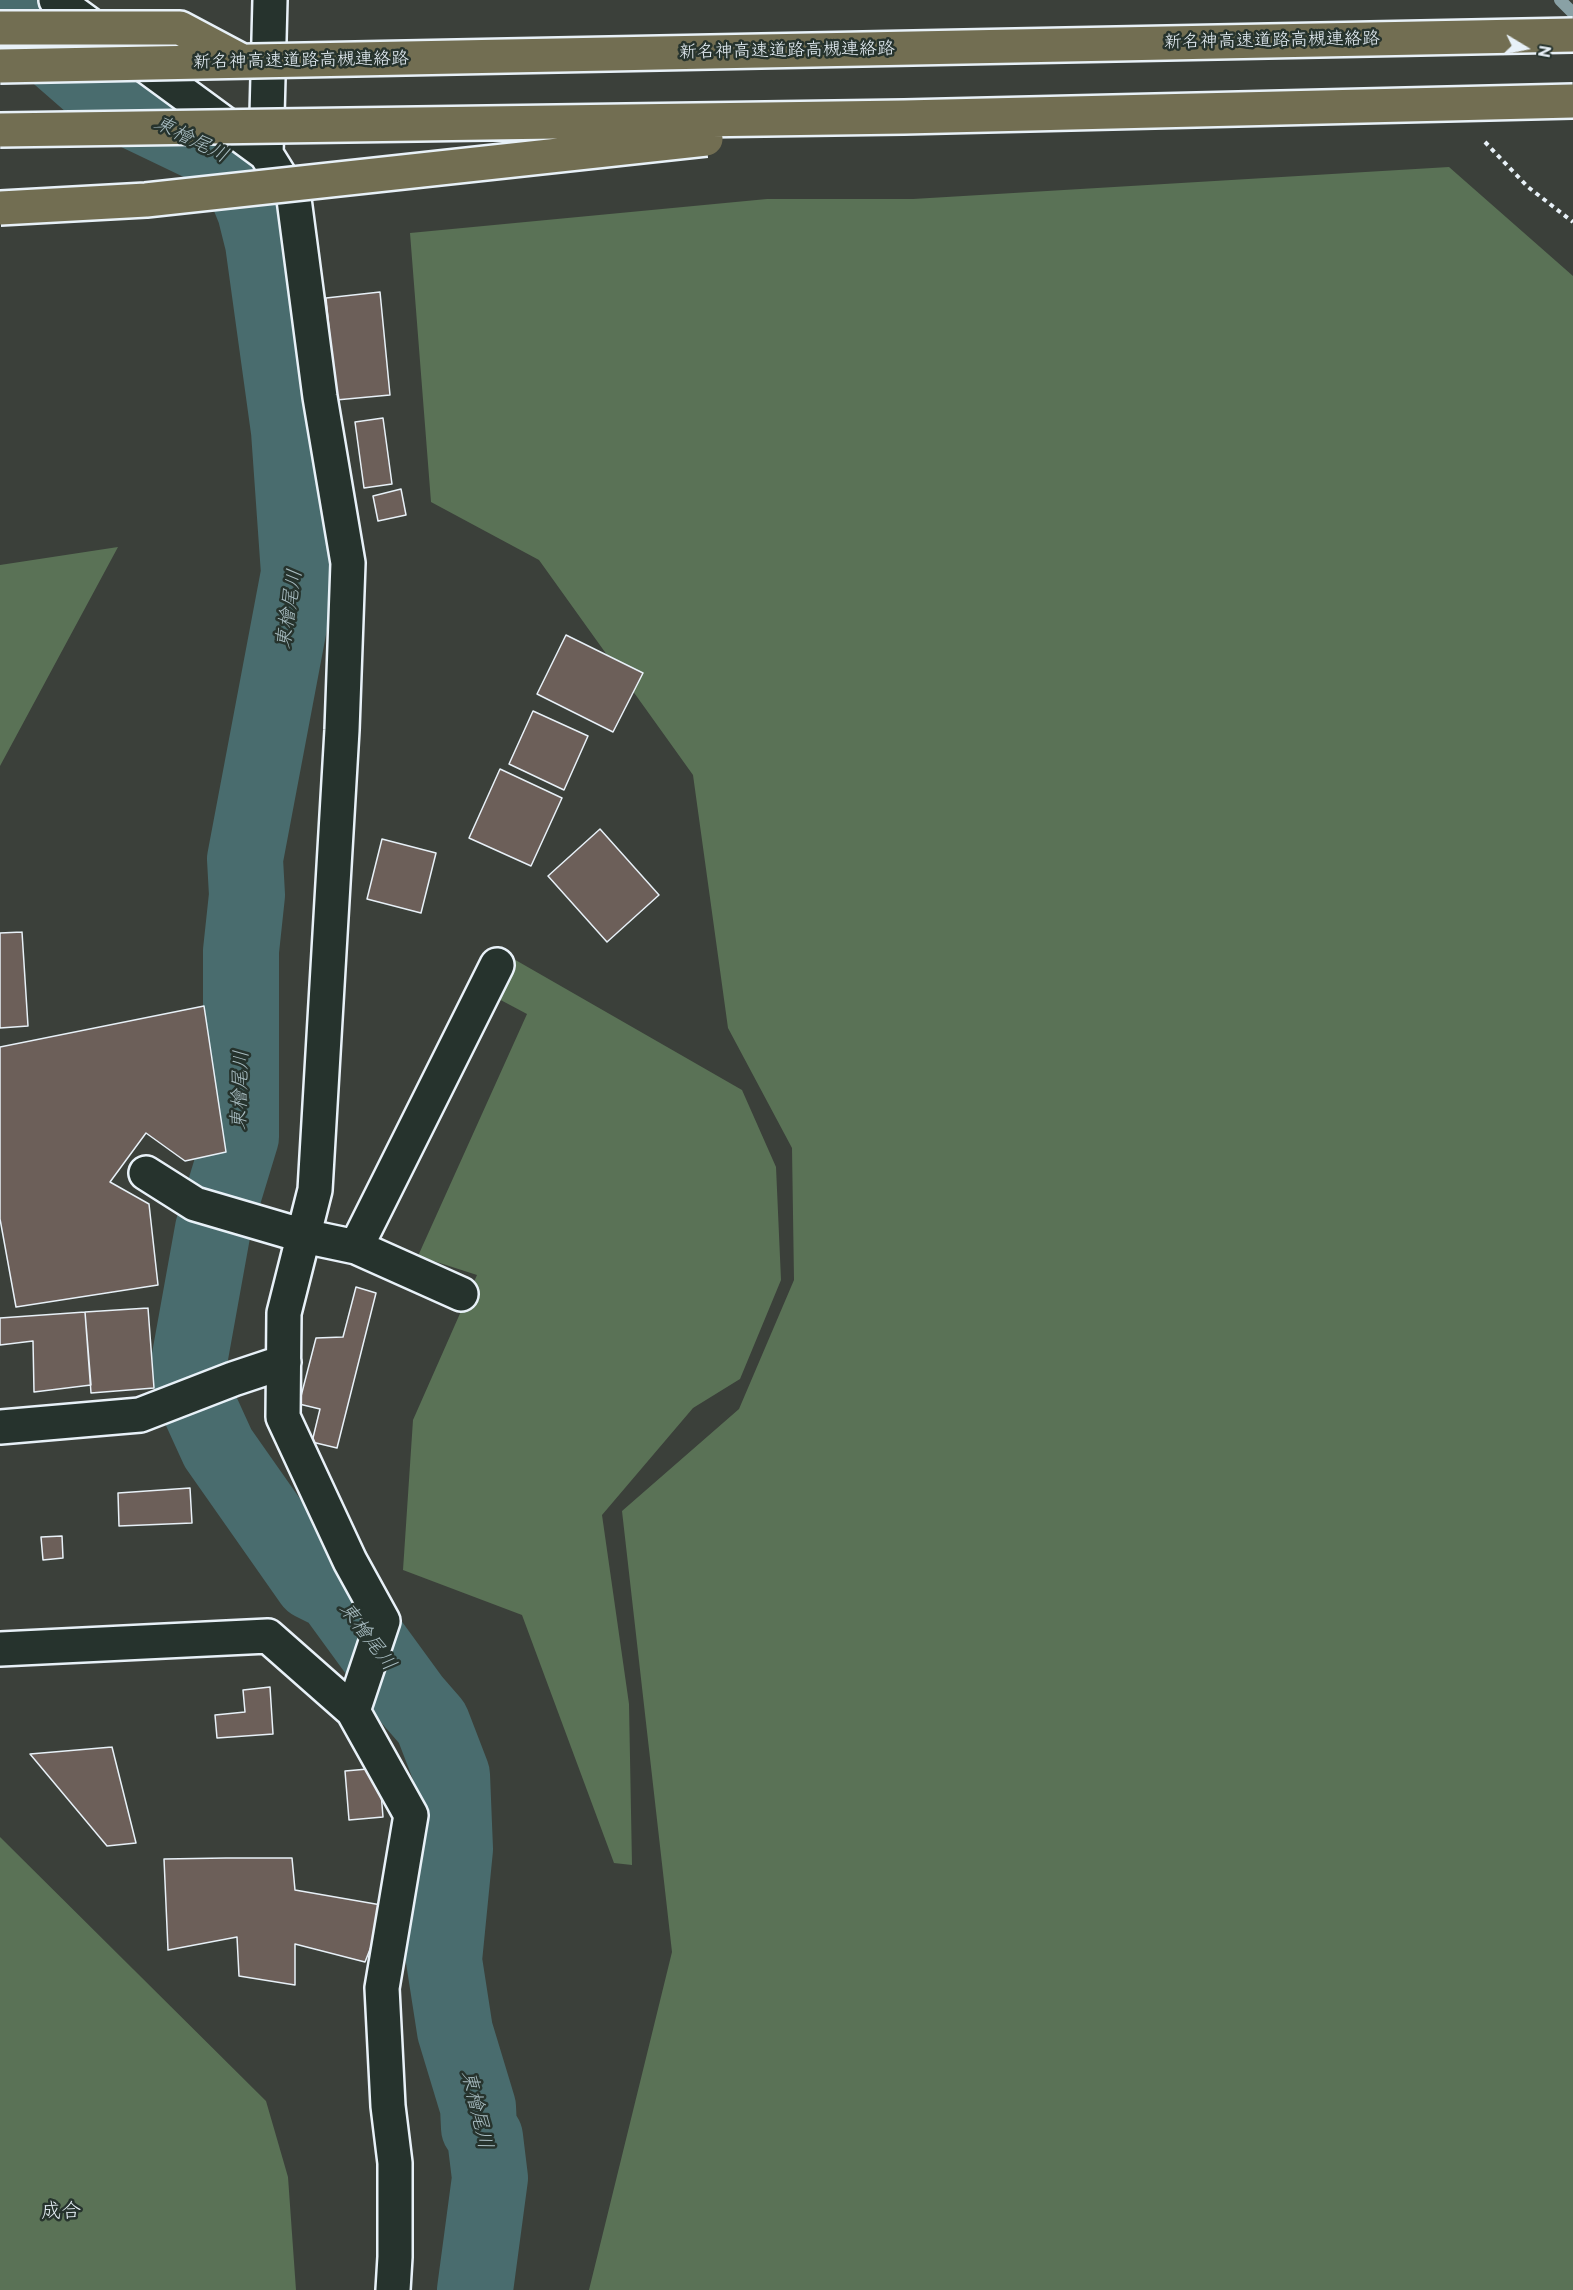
<!DOCTYPE html>
<meta charset="utf-8">
<style>
body{margin:0}
#map{position:relative;width:1573px;height:2290px;overflow:hidden;background:#3b403a;font-family:"Balsamiq Sans",sans-serif}
canvas{display:block}
.north{position:absolute;left:1495px;top:18px;width:60px;height:60px;-webkit-text-stroke:4px #26332d;paint-order:stroke;rotate:100deg;font-size:16px;font-weight:700;line-height:24px;text-align:center;color:#e8f1f8}
.north::after{content:'';display:block;margin:auto;width:21px;height:27px;background:#e8f1f8;clip-path:polygon(50% 0,100% 100%,50% 72%,0 100%)}
</style>
<div id="map">
<canvas width="1573" height="2290"></canvas>
<div class="north">N</div>
</div>
<script>
const c = document.querySelector('canvas').getContext('2d');
c.lineJoin = 'round';
function paint(path, color) { c.fillStyle = color; c.fill(path, 'evenodd'); }
const toPath = rows => new Path2D(rows.map(r => 'M' + r).join(''));
function trace(path, color, width, dash) { c.strokeStyle = color; c.lineWidth = width; c.lineCap = dash ? 'butt' : 'round'; c.setLineDash(dash || []); c.stroke(path); }
function label(font, color, halo, rows, align = 'center') {
  c.font = font + ' "Balsamiq Sans","Klee One",sans-serif'; c.lineWidth = 5; c.setLineDash([]); c.textBaseline = 'middle'; c.strokeStyle = halo; c.fillStyle = color; for (const [text, x, y, turn = 0] of rows) {
    c.save(); c.translate(x, y); c.rotate((+turn || 0) * Math.PI / 180); c.textAlign = isNaN(turn) ? turn : align; if (halo) c.strokeText(text, 0, 0); c.fillText(text, 0, 0); c.restore();
  }
}
paint(toPath([
 [1449,167,1573,276,1573,2290,589,2290,672,1952,622,1511,739,1409,794,1280,792,1148,728,1028,693,775,539,560,431,502,410,233,767,199,913,199],
 [118,547,0,766,0,565],
 [512,958,742,1090,776,1167,781,1280,740,1379,693,1408,602,1515,629,1704,632,1865,614,1863,522,1615,403,1570,413,1420,477,1275,418,1256,527,1014,495,997],
 [0,1837,266,2101,288,2177,296,2290,0,2290]
]), '#5a7256');
trace(toPath([
 [1560,0,1573,13]
]), '#89a1a5', 12);
trace(toPath([
 [0,4,109,99,234,159,255,211,263,243,289,431,299,573,245,859,247,895,241,951,241,1137,213,1229,189,1362,192,1391,218,1448,312,1582,334,1593,412,1700,432,1723,452,1775,455,1849,444,1960,455,2031,478,2107,479,2128,485,2137,490,2178,475,2290]
]), '#496c6e', 76);
const building = toPath([
 [380,292,390,395,336,400,326,298,380,292],
 [383,418,392,484,364,488,355,422,383,418],
 [401,489,406,515,378,521,373,496,401,489],
 [566,635,643,673,613,732,537,694,566,635],
 [533,711,588,736,564,790,509,764,533,711],
 [500,769,562,798,531,866,469,838,500,769],
 [600,829,659,895,607,942,548,876,600,829],
 [382,839,436,853,421,913,367,899,382,839],
 [22,932,28,1026,0,1028,0,933,22,932],
 [204,1006,226,1152,185,1161,146,1133,110,1182,149,1204,158,1285,16,1307,0,1219,0,1047,204,1006],
 [356,1287,376,1293,337,1448,312,1442,320,1409,299,1404,316,1338,343,1337,356,1287],
 [148,1308,154,1388,91,1393,85,1312,148,1308],
 [85,1312,91,1385,34,1392,33,1341,0,1345,0,1318,85,1312],
 [190,1488,192,1523,119,1526,118,1493,190,1488],
 [62,1536,63,1558,43,1560,41,1537,62,1536],
 [270,1687,273,1734,217,1738,215,1715,245,1712,243,1690,270,1687],
 [112,1747,136,1843,107,1846,30,1754,112,1747],
 [379,1768,383,1817,349,1820,345,1771,379,1768],
 [226,1858,292,1858,295,1890,387,1906,365,1962,295,1944,295,1985,239,1976,237,1937,168,1950,164,1859,226,1858]
]);
paint(building, '#6c5f59');
trace(building, '#e8f1f8', 1.5);
const minor = toPath([
 [56,0,266,154,294,199,320,397,348,563,342,730,315,1190,284,1313,283,1417,350,1561,383,1621,353,1711],
 [266,154,270,0],
 [146,1173,195,1204,304,1236,356,1247],
 [461,1294,356,1247,497,965],
 [0,1427,140,1415,233,1379,284,1362],
 [0,1649,268,1636,353,1711,411,1815,382,1988,388,2106,395,2163,395,2257,393,2290]
]);
trace(minor, '#e8f1f8', 38);
trace(toPath([
 [1485,142,1528,187,1573,222]
]), '#e8f1f8', 4, [4.5, 4.5]);
trace(minor, '#26332d', 33);
const highwayBridge = toPath([
 [0,28,180,28,242,61],
 [0,66,1573,35],
 [0,130,904,117,1573,101],
 [0,208,146,200,706,139]
]);
trace(highwayBridge, '#e8f1f8', 38, []);
trace(highwayBridge, '#726e52', 33);
label('18px', '#e8f1f8', '#26332d', [
 ["新名神高速道路高槻連絡路",1272,41,-1],
 ["新名神高速道路高槻連絡路",787,51,-1],
 ["新名神高速道路高槻連絡路",301,61,-1]
]);
label('italic 20px', '#a8bcc1', '#26332d', [
 ["東檜尾川",191,140,27],
 ["東檜尾川",290,609,-81],
 ["東檜尾川",241,1090,-88],
 ["東檜尾川",367,1637,53],
 ["東檜尾川",476,2110,77]
]);
label('20px', '#e8f1f8', '#26332d', [
 ["成合",61,2212]
]);
</script>
